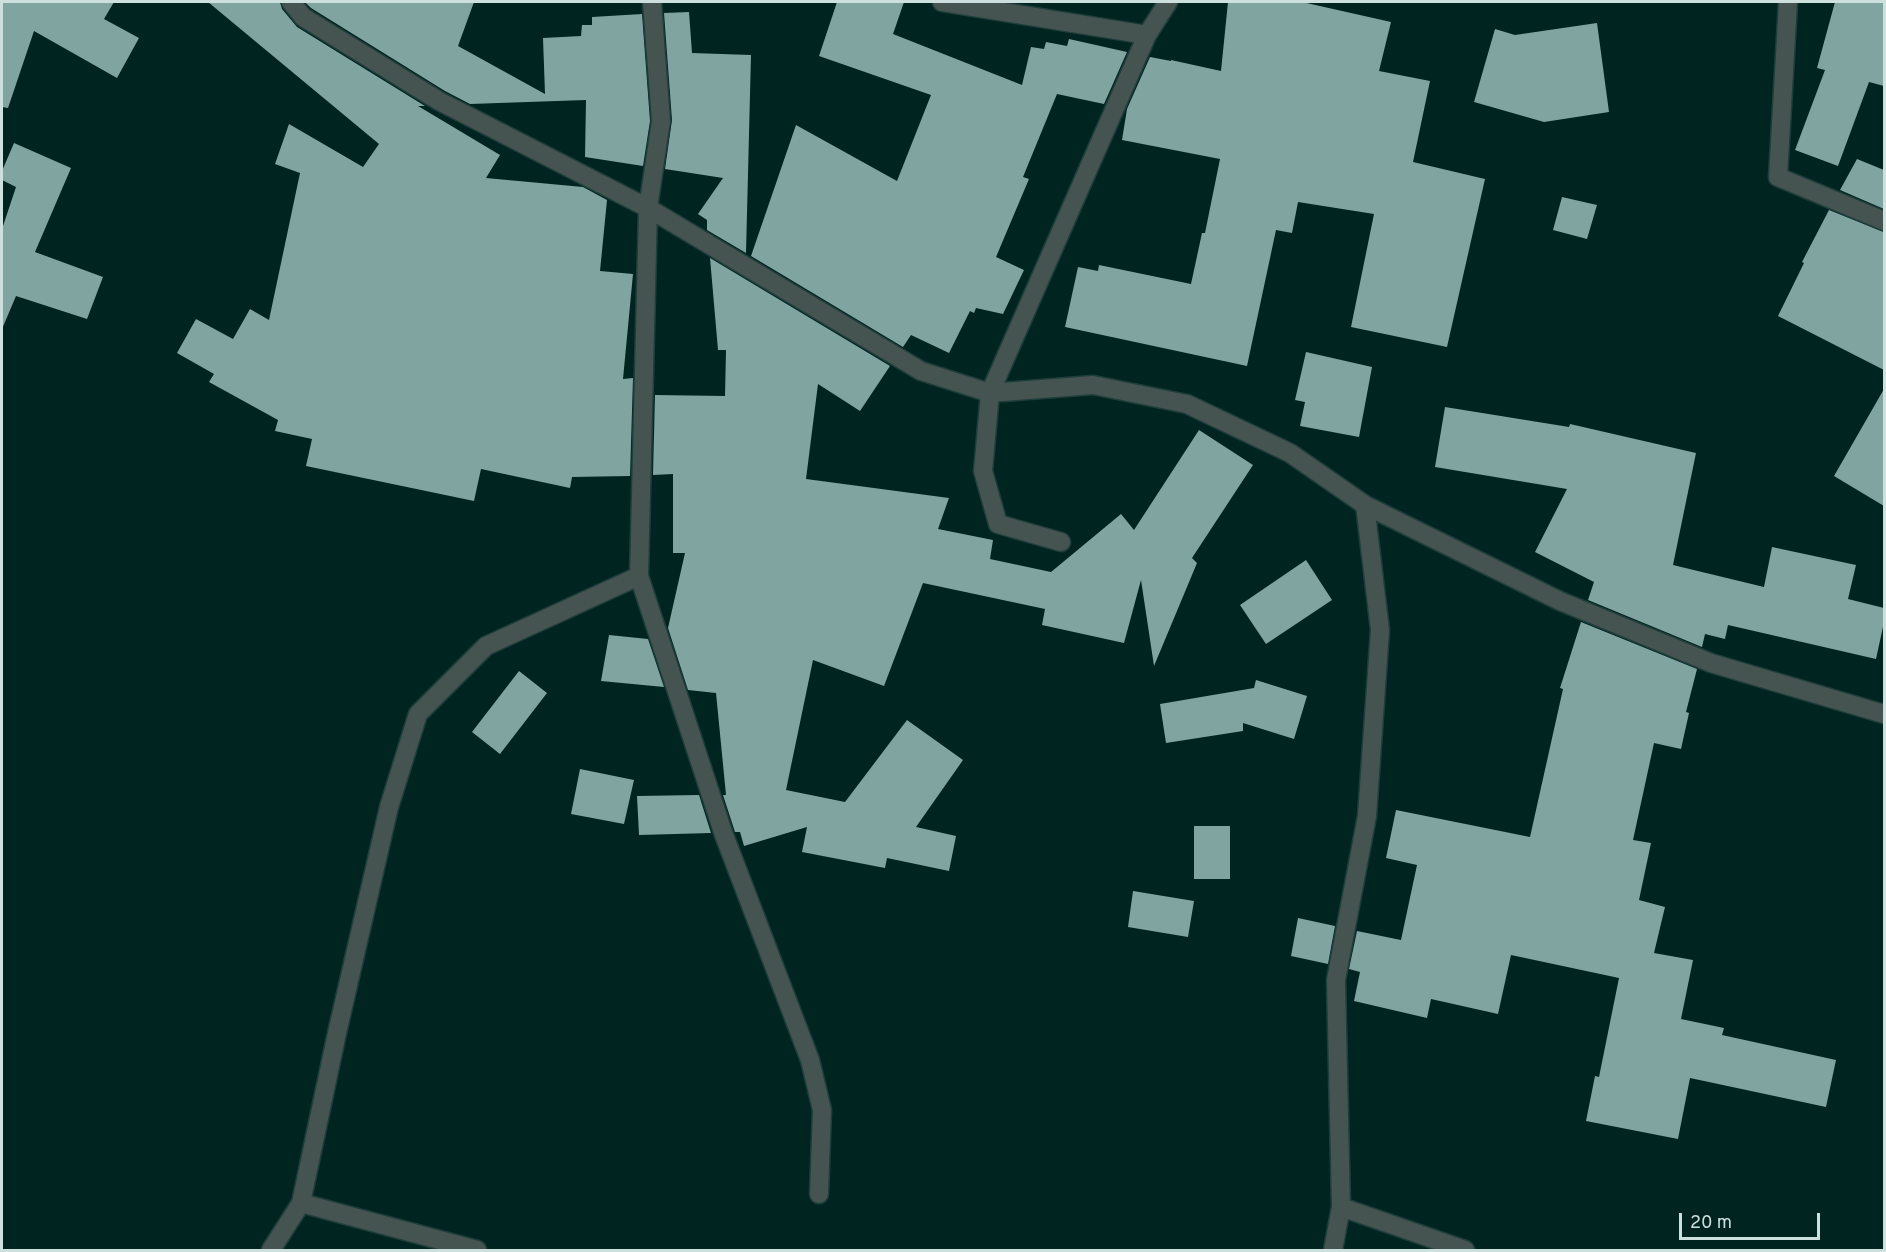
<!DOCTYPE html>
<style>
body{margin:0}
#map{position:relative;width:1886px;height:1252px;overflow:hidden;background:#002420;font-family:Overpass,sans-serif}
canvas{display:block}
.frame{position:absolute;inset:0;border:3px solid #cee0dd;pointer-events:none}
.scale{position:absolute;left:1679px;top:1213px;width:141px;height:27px;box-sizing:border-box;border:3px solid #cee0dd;border-top:0;padding-left:8px;font-size:18px;line-height:21px;white-space:nowrap;color:#cee0dd;-webkit-text-stroke:4px #002420;paint-order:stroke}
</style>
<div id="map">
<canvas width="1886" height="1252"></canvas>
<div class="frame"></div>
<div class="scale">20 m</div>
</div>
<script>
const c = document.querySelector('canvas').getContext('2d');
c.lineJoin = 'round';
function paint(path, color) { c.fillStyle = color; c.fill(path, 'evenodd'); }
const toPath = rows => new Path2D(rows.map(r => 'M' + r).join(''));
function trace(path, color, width, dash) { c.strokeStyle = color; c.lineWidth = width; c.lineCap = dash ? 'butt' : 'round'; c.setLineDash(dash || []); c.stroke(path); }
paint(toPath([
 [2,2,114,2,104,19,139,38,117,78,34,31,8,108,2,107],
 [208,2,280,2,282,9,297,27,425,106,418,106,500,155,486,178,583,187,607,200,600,271,633,274,623,379,633,378,630,476,572,477,570,488,481,469,474,501,306,466,312,439,275,431,278,420,209,382,214,374,177,353,196,319,233,339,250,309,269,320,300,173,275,164,289,124,363,167,379,144],
 [305,2,474,2,458,46,545,94,543,38,581,36,582,25,592,25,592,17,642,14,650,121,643,166,585,157,586,100,470,104,445,91,311,8],
 [837,2,904,2,893,34,1022,85,1031,47,1044,49,1046,42,1067,46,1069,39,1127,52,1104,104,1057,94,1023,177,1029,179,996,257,1024,270,1003,314,976,308,974,313,970,311,949,353,911,335,903,347,751,256,796,125,897,181,931,95,819,56],
 [1228,2,1302,2,1391,22,1379,71,1430,81,1413,162,1485,179,1447,347,1351,327,1374,214,1298,202,1292,233,1276,230,1247,366,1065,327,1078,267,1098,271,1099,265,1191,284,1202,233,1205,233,1220,159,1122,140,1127,109,1150,57,1171,61,1171,60,1221,71],
 [1835,2,1884,2,1884,86,1869,82,1838,166,1795,150,1825,70,1817,68],
 [689,12,692,53,751,55,746,253,707,230,707,220,698,214,723,178,665,169,672,120,664,13],
 [1597,23,1609,112,1544,122,1474,102,1495,29,1515,35],
 [14,143,71,168,35,252,103,277,87,319,16,296,2,329,2,229,16,187,2,180,2,171],
 [1857,159,1884,170,1884,209,1840,190],
 [1562,197,1597,205,1587,239,1553,230],
 [1829,210,1884,232,1884,370,1778,316,1804,263,1802,262],
 [710,258,890,366,860,411,818,384,806,479,949,498,938,529,993,540,990,559,1051,572,1121,514,1134,530,1199,430,1253,465,1192,558,1197,563,1154,666,1141,580,1124,643,1042,625,1045,609,923,583,884,686,813,660,786,790,845,802,907,720,963,760,916,827,956,836,949,871,887,858,885,868,802,852,807,827,744,846,740,832,735,832,723,795,726,795,716,693,688,690,668,628,685,553,673,553,673,474,653,475,655,395,725,396,726,350,718,350],
 [1306,352,1372,367,1359,437,1300,426,1305,402,1295,400],
 [1884,389,1884,506,1834,476],
 [1445,407,1569,427,1570,424,1696,453,1673,565,1764,587,1772,547,1856,565,1848,599,1884,608,1884,622,1876,659,1728,625,1725,639,1705,634,1702,647,1588,600,1594,582,1535,552,1567,489,1435,467],
 [1306,560,1332,600,1266,644,1240,605],
 [1581,622,1697,669,1686,712,1689,713,1681,749,1654,743,1633,840,1651,843,1639,900,1665,907,1654,953,1693,960,1681,1019,1724,1028,1722,1035,1836,1060,1826,1107,1690,1078,1678,1139,1586,1121,1595,1076,1599,1077,1619,978,1511,955,1498,1014,1431,999,1427,1018,1354,1001,1360,972,1349,969,1357,931,1401,940,1417,865,1386,858,1396,810,1530,837,1563,689,1560,688],
 [609,635,648,639,664,687,601,681],
 [519,671,547,693,500,754,472,732],
 [1256,680,1307,696,1294,739,1243,723,1243,731,1166,743,1160,704,1254,688],
 [580,769,634,780,624,824,571,814],
 [699,795,711,833,639,835,637,796],
 [1194,826,1230,826,1230,879,1194,879],
 [1133,891,1194,901,1188,937,1128,927],
 [1298,918,1335,926,1328,964,1291,956]
]), '#80a49f');
const minor = toPath([
 [291,2,303,17,439,101,648,208,921,371,990,393,1093,385,1187,404,1290,453,1365,505,1560,601,1711,663,1884,714],
 [652,2,661,121,648,208,639,576,724,835,810,1060,822,1110,819,1194],
 [942,2,1147,35],
 [1788,2,1778,177,1884,221],
 [1061,542,998,524,983,471,990,393,1147,35,1168,2],
 [301,1203,477,1250],
 [1341,1207,1465,1250],
 [271,1250,301,1203,337,1033,389,807,418,714,486,646,639,576],
 [1333,1250,1341,1207,1336,980,1367,816,1380,630,1365,505]
]);
trace(minor, '#1d3e3a', 21);
trace(minor, '#455351', 18);
</script>
